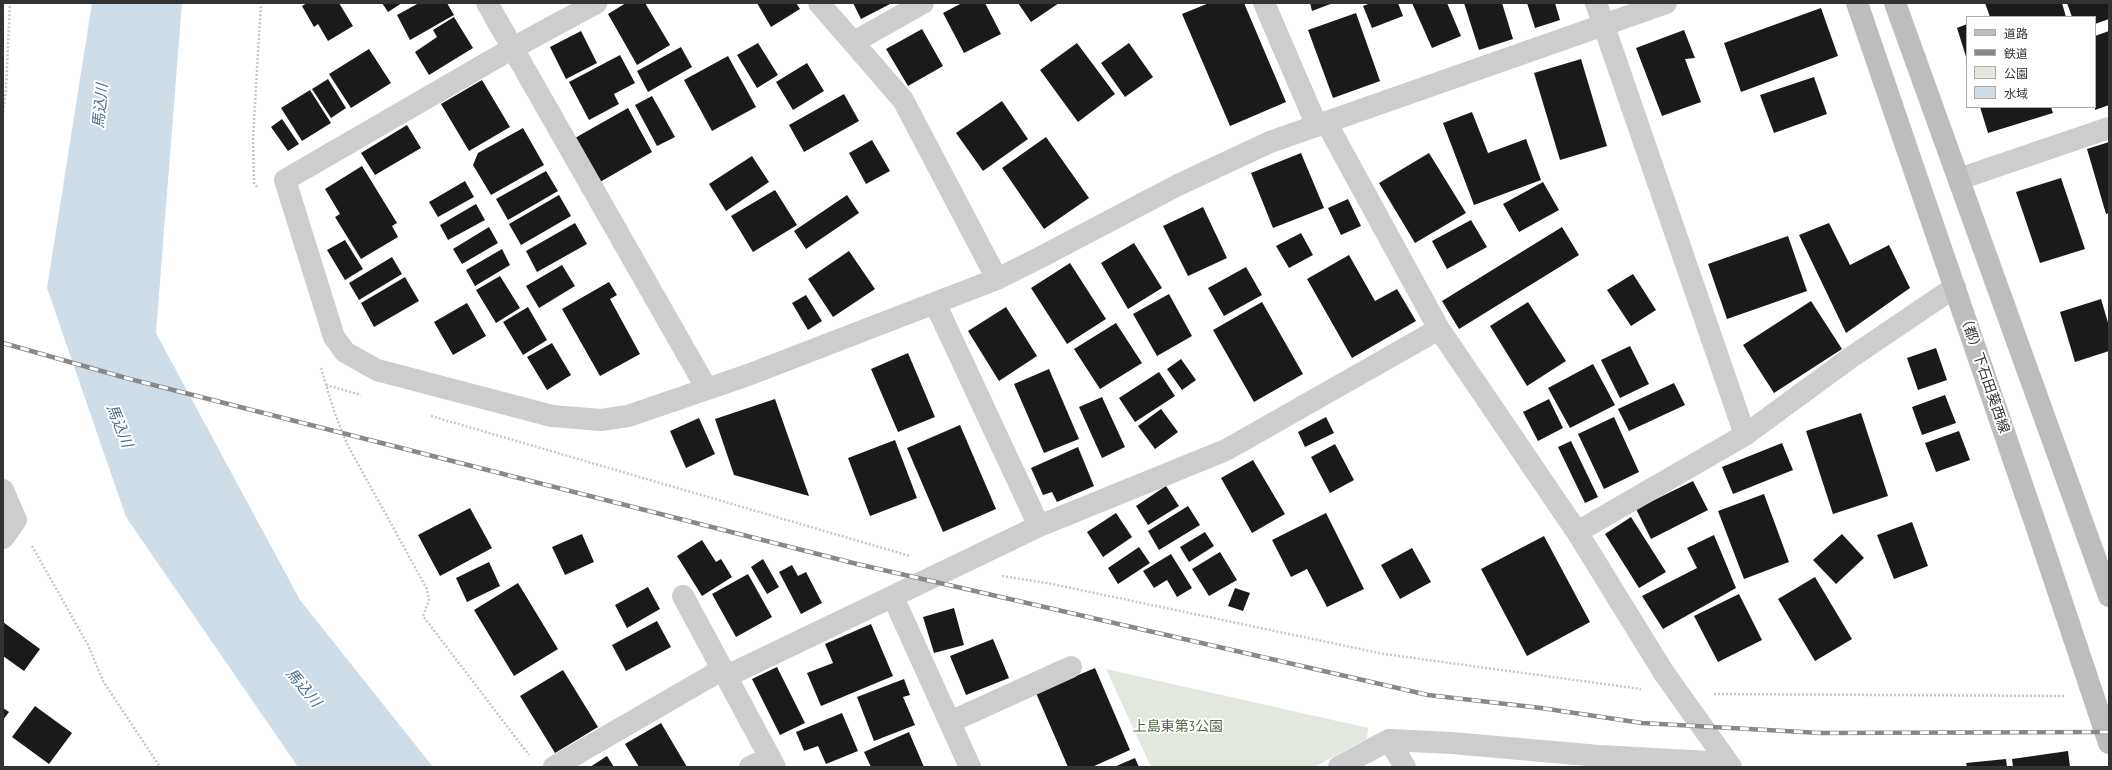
<!DOCTYPE html>
<meta charset="utf-8">
<style>
body{margin:0}
#map{position:relative;width:2112px;height:770px;overflow:hidden;background:#fff;font-family:"PT Sans Narrow","Noto Sans JP",sans-serif}
canvas{display:block}
.frame{position:absolute;inset:0;border:4px solid #333;pointer-events:none}
.legend{position:absolute;left:1966px;top:16px;width:130px;height:92px;box-sizing:border-box;background:#fff;border:1px solid #adadad;margin:0;padding:5px 7px;list-style:none;font-size:12px;color:#333}
.legend li{display:flex;align-items:center;gap:8px;height:20px}
.legend b{width:20px;border:1px solid #adadad}
</style>
<div id="map">
<canvas width="2112" height="770"></canvas>
<div class="frame"></div>
<ul class="legend">
<li><b style="height:5px;background:#bdbdbd"></b>道路</li>
<li><b style="height:5px;background:#888"></b>鉄道</li>
<li><b style="height:11px;background:#e2e8dd"></b>公園</li>
<li><b style="height:11px;background:#cfdde8"></b>水域</li>
</ul>
</div>
<script>
const c = document.querySelector('canvas').getContext('2d');
c.lineJoin = 'round';
function paint(path, color) { c.fillStyle = color; c.fill(path, 'evenodd'); }
const toPath = rows => new Path2D(rows.map(r => 'M' + r).join(''));
function trace(path, color, width, dash) { c.strokeStyle = color; c.lineWidth = width; c.lineCap = dash ? 'butt' : 'round'; c.setLineDash(dash || []); c.stroke(path); }
function label(font, color, halo, rows, align = 'center') {
  c.font = font + ' "PT Sans Narrow","Noto Sans JP",sans-serif'; c.lineWidth = 4; c.setLineDash([]); c.textBaseline = 'middle'; c.strokeStyle = halo; c.fillStyle = color; for (const [text, x, y, turn = 0] of rows) {
    c.save(); c.translate(x, y); c.rotate((+turn || 0) * Math.PI / 180); c.textAlign = isNaN(turn) ? turn : align; if (halo) c.strokeText(text, 0, 0); c.fillText(text, 0, 0); c.restore();
  }
}
paint(toPath([
 [1106,669,1368,728,1367,739,1314,767,1151,767]
]), '#e2e8dd');
paint(toPath([
 [92,3,182,3,156,333,300,600,433,767,298,767,126,517,47,288]
]), '#cfdde8');
paint(toPath([
 [307,3,339,3,353,26,328,41,318,24,314,27,302,6],
 [382,3,402,3,388,12],
 [419,3,447,3,454,15,410,40,397,15],
 [626,3,645,3,670,45,637,65,608,14],
 [757,3,796,3,800,9,771,27],
 [853,3,892,3,861,19],
 [962,3,985,3,1001,34,964,53,943,13],
 [1018,3,1059,3,1031,22],
 [1209,3,1244,3,1286,102,1230,126,1182,14],
 [1310,3,1333,3,1312,11],
 [1371,3,1398,3,1403,16,1372,28,1363,6],
 [1412,3,1447,3,1461,36,1432,48],
 [1464,3,1502,3,1513,39,1479,50],
 [1527,3,1555,3,1560,20,1535,28],
 [1985,3,2062,3,2066,17,1990,17],
 [2067,3,2109,3,2109,19,2095,24,2095,17,2072,17],
 [1821,8,1838,56,1741,92,1724,43],
 [1356,13,1380,81,1333,98,1308,30],
 [454,17,473,48,429,75,415,52,437,37,433,30],
 [1967,24,1967,60,1957,28],
 [922,29,943,66,908,86,886,49],
 [1684,30,1695,58,1685,59,1701,102,1662,116,1636,48],
 [581,31,597,63,566,79,550,47],
 [2109,31,2109,105,2095,110,2095,36],
 [758,43,778,75,757,88,737,55],
 [1077,43,1115,94,1078,122,1040,70],
 [1129,43,1153,77,1125,97,1101,63],
 [681,47,692,67,648,92,637,71],
 [369,49,391,83,351,108,329,74],
 [620,55,635,83,614,94,619,104,589,120,569,82],
 [728,56,756,107,712,131,684,80],
 [1581,59,1607,146,1560,160,1534,73],
 [807,63,824,91,793,110,776,82],
 [1814,77,1827,114,1774,133,1760,95],
 [328,79,346,108,331,118,312,89],
 [482,80,510,127,469,151,441,104],
 [310,90,331,123,302,141,281,108],
 [844,94,859,121,804,152,789,125],
 [652,96,675,137,657,146,635,105],
 [1002,101,1028,139,983,171,956,133],
 [1980,107,2051,107,2053,113,1988,133],
 [628,108,652,152,600,182,575,138],
 [1472,112,1488,153,1526,139,1541,180,1474,205,1443,123],
 [282,119,299,144,288,151,271,127],
 [407,125,421,148,375,175,361,153],
 [523,128,544,165,491,195,473,165,478,153],
 [1046,137,1089,198,1044,229,1002,168],
 [872,140,890,171,866,184,849,153],
 [2109,142,2109,213,2106,214,2087,149],
 [1301,153,1324,208,1273,228,1251,173],
 [1429,153,1466,213,1415,243,1379,183],
 [752,156,769,182,726,211,709,184],
 [362,166,397,223,392,226,398,237,361,259,335,217,340,214,325,189],
 [546,171,558,191,508,220,496,199],
 [2061,178,2085,249,2040,263,2016,192],
 [465,181,474,197,438,217,429,202],
 [1543,182,1559,210,1519,232,1503,204],
 [775,190,797,225,753,252,731,216],
 [559,195,571,216,521,245,509,224],
 [847,195,859,213,806,249,794,231],
 [1348,199,1361,226,1341,235,1328,208],
 [476,204,485,220,448,240,440,225],
 [1203,207,1227,258,1188,276,1163,226],
 [1471,220,1487,247,1447,269,1432,241],
 [575,223,587,244,537,272,526,251],
 [1829,223,1850,265,1889,245,1910,288,1846,333,1799,235],
 [489,227,498,243,462,264,453,249],
 [1562,227,1579,255,1459,329,1442,301],
 [1301,233,1313,255,1289,268,1276,246],
 [1788,236,1807,291,1727,319,1708,264],
 [345,240,363,269,345,280,327,250],
 [1134,243,1162,288,1128,309,1101,263],
 [502,249,510,265,475,286,466,270],
 [849,251,875,289,833,317,808,279],
 [1349,255,1375,301,1397,289,1416,321,1352,358,1307,279],
 [392,257,402,274,359,300,349,283],
 [1070,263,1106,319,1067,344,1031,288],
 [562,265,575,286,539,308,526,286],
 [1246,267,1262,295,1224,316,1208,288],
 [1633,274,1656,310,1631,326,1607,290],
 [500,276,520,308,496,323,476,290],
 [405,277,419,301,374,327,361,303],
 [609,282,617,295,610,299,640,354,600,376,562,309],
 [1169,294,1192,336,1157,356,1133,314],
 [806,295,822,321,808,330,792,303],
 [2101,299,2109,326,2109,351,2075,362,2060,312],
 [1811,301,1842,349,1774,393,1743,345],
 [1262,302,1303,374,1254,402,1213,330],
 [1528,302,1566,361,1527,386,1490,326],
 [467,303,486,336,453,355,434,322],
 [528,307,547,340,523,355,503,322],
 [1006,307,1037,356,999,381,968,331],
 [1116,323,1142,363,1100,389,1074,349],
 [552,343,571,375,547,390,527,357],
 [1630,346,1649,384,1620,398,1601,360],
 [1936,348,1947,380,1918,390,1907,358],
 [908,353,935,417,898,432,871,369],
 [1181,359,1196,380,1182,390,1167,369],
 [1593,364,1615,405,1570,428,1548,388],
 [1049,369,1079,439,1044,453,1014,384],
 [1159,372,1175,396,1135,422,1119,398],
 [1674,383,1685,405,1629,431,1618,409],
 [1945,395,1956,423,1922,435,1912,407],
 [1102,397,1125,447,1102,458,1079,407],
 [775,399,809,496,734,475,715,419],
 [1549,399,1563,428,1538,441,1523,412],
 [1161,409,1178,432,1155,449,1138,426],
 [1861,413,1888,496,1833,514,1806,431],
 [1326,417,1334,433,1305,447,1298,432],
 [1614,417,1639,472,1604,489,1578,434],
 [699,418,715,454,686,468,670,431],
 [960,425,996,509,943,532,907,448],
 [1959,431,1970,460,1936,472,1925,443],
 [895,440,917,498,870,516,848,458],
 [1571,441,1598,497,1585,503,1558,447],
 [1782,443,1793,470,1733,494,1722,467],
 [1335,444,1354,480,1330,493,1311,457],
 [1078,447,1094,486,1057,502,1052,492,1043,495,1031,468],
 [1253,460,1285,514,1252,533,1221,478],
 [1693,481,1708,510,1651,539,1636,509],
 [1166,486,1179,506,1148,525,1136,506],
 [1764,494,1789,562,1744,579,1718,511],
 [1188,506,1200,525,1159,550,1148,531],
 [470,508,492,548,440,576,418,535],
 [1116,513,1132,537,1103,557,1087,532],
 [1326,513,1364,589,1327,607,1307,569,1291,577,1272,540],
 [1631,517,1666,572,1639,588,1605,534],
 [1912,522,1928,566,1894,579,1877,535],
 [1205,532,1214,546,1189,562,1180,547],
 [582,534,594,562,565,575,552,547],
 [1842,534,1864,558,1836,584,1813,560],
 [1714,535,1736,588,1663,629,1642,596,1697,568,1687,548],
 [1544,536,1590,622,1527,656,1481,569],
 [702,540,716,562,721,559,732,577,702,596,677,556],
 [1139,547,1150,563,1118,584,1108,568],
 [1412,548,1431,582,1400,599,1381,565],
 [1220,552,1237,580,1209,596,1192,569],
 [1171,554,1192,588,1177,597,1167,580,1154,588,1143,571],
 [763,559,779,587,767,594,751,567],
 [489,562,500,586,467,602,456,578],
 [792,565,798,576,806,572,822,603,801,614,779,572],
 [748,574,772,617,736,637,712,594],
 [1815,577,1852,639,1815,661,1778,599],
 [518,583,558,649,514,676,474,610],
 [648,587,660,609,627,628,615,605],
 [1235,588,1250,593,1243,611,1228,606],
 [1739,594,1762,640,1718,662,1694,616],
 [954,608,964,645,934,653,923,617],
 [657,621,671,647,626,671,612,645],
 [3,622,40,649,24,671,3,656],
 [871,624,893,676,821,706,807,673,833,663,825,644],
 [993,639,1009,678,966,695,950,656],
 [777,667,805,723,780,735,752,679],
 [1095,668,1130,750,1092,767,1068,767,1036,693],
 [563,670,598,727,555,753,520,696],
 [904,679,910,695,903,697,915,725,874,741,857,697],
 [35,706,72,733,49,764,12,737],
 [3,708,9,712,3,720],
 [842,713,858,751,826,764,818,746,804,751,796,732],
 [661,723,687,767,639,767,625,744],
 [909,732,924,767,871,767,864,752],
 [2068,751,2070,767,2013,767,2012,759],
 [607,756,614,767,590,767],
 [1135,758,1139,767,1114,767],
 [2006,759,2007,767,1967,767,1966,763]
]), '#1a1a1a');
trace(toPath([
 [3,112,6,89,10,3],
 [257,187,254,183,253,139,261,3],
 [321,368,334,411,347,444,427,589,429,600,423,616,529,755],
 [326,385,361,395],
 [431,416,910,556],
 [32,546,88,645,103,681,160,767],
 [1002,576,1047,583,1384,654,1641,689],
 [1714,694,2065,696]
]), '#c7c7c7', 2.5, [2, 2]);
trace(toPath([
 [487,3,707,389],
 [596,3,513,48,285,180,334,337,345,352,377,370,552,416,601,420,628,416,748,375,997,279,1039,258,1178,185,1270,142,1666,3],
 [819,3,903,100,997,279],
 [1264,3,1317,126],
 [1596,3,1745,435,1850,358,1955,287],
 [854,42,923,3],
 [1326,122,1439,329,1577,532,1664,673,1731,767],
 [1959,179,2109,128],
 [935,303,1039,526],
 [3,490,16,520,3,538],
 [1577,532,1745,435],
 [683,596,775,767],
 [893,597,970,767],
 [727,676,1039,526,1226,450,1439,329],
 [950,722,1071,667],
 [1389,740,1405,767],
 [554,767,723,669],
 [750,767,770,757],
 [1339,767,1389,740,1452,743,1599,756,1728,763]
]), '#cdcdcd', 22);
trace(toPath([
 [1857,3,2040,537,2109,743],
 [1895,3,2109,596]
]), '#bdbdbd', 22);
const rail = toPath([
 [3,343,126,378,857,564,1428,695,1541,708,1642,723,1820,733,2109,732]
]);
trace(rail, '#888', 4.5);
trace(rail, '#fff', 3, [9]);
label('14px', '#333', '#fff', [
 ["（都）下石田葵西線",1984,373,71]
]);
label('14px', '#546945', '#fff', [
 ["上島東第3公園",1178,727]
]);
label('italic 15px', '#496e8c', '#fff', [
 ["馬込川",101,106,-85],
 ["馬込川",119,426,68],
 ["馬込川",303,688,50]
]);
</script>
